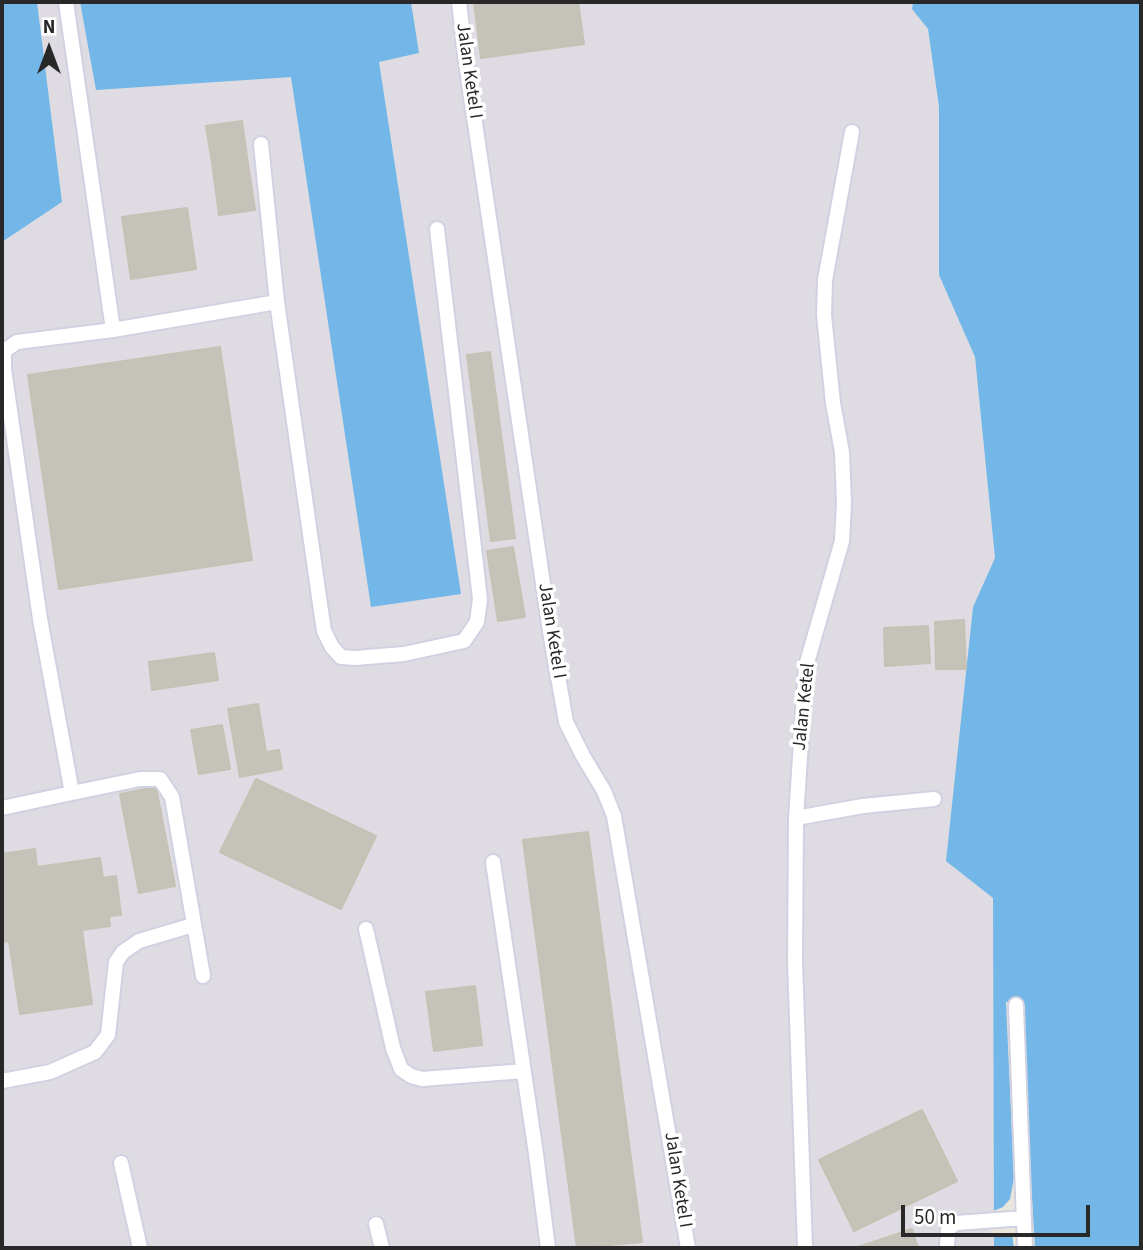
<!DOCTYPE html>
<style>
body{margin:0}
#map{position:relative;width:1143px;height:1250px;overflow:hidden;background:#eae6db;font-family:"Source Sans 3",sans-serif}
canvas{display:block}
.frame{position:absolute;inset:0;border:4px solid #282828;pointer-events:none}
.north{position:absolute;left:14px;top:14px;width:70px;height:70px;-webkit-text-stroke:5px #fff;paint-order:stroke;rotate:0deg;font-size:19px;font-weight:700;line-height:28px;text-align:center;color:#282828}
.north::after{content:'';display:block;margin:auto;width:24px;height:32px;background:#282828;clip-path:polygon(50% 0,100% 100%,50% 72%,0 100%)}
.scale{position:absolute;left:901px;top:1205px;width:189px;height:32px;box-sizing:border-box;border:4px solid #282828;border-top:0;padding-left:9px;font-size:21px;line-height:24px;white-space:nowrap;color:#282828;-webkit-text-stroke:5px #fff;paint-order:stroke}
</style>
<div id="map">
<canvas width="1143" height="1250"></canvas>
<div class="frame"></div>
<div class="north">N</div>
<div class="scale">50 m</div>
</div>
<script>
const c = document.querySelector('canvas').getContext('2d');
c.lineJoin = 'round';
function paint(path, color) { c.fillStyle = color; c.fill(path, 'evenodd'); }
const toPath = rows => new Path2D(rows.map(r => 'M' + r).join(''));
function trace(path, color, width, dash) { c.strokeStyle = color; c.lineWidth = width; c.lineCap = dash ? 'butt' : 'round'; c.setLineDash(dash || []); c.stroke(path); }
function label(font, color, halo, rows, align = 'center') {
  c.font = font + ' "Source Sans 3",sans-serif'; c.lineWidth = 7; c.setLineDash([]); c.textBaseline = 'middle'; c.strokeStyle = halo; c.fillStyle = color; for (const [text, x, y, turn = 0] of rows) {
    c.save(); c.translate(x, y); c.rotate((+turn || 0) * Math.PI / 180); c.textAlign = isNaN(turn) ? turn : align; if (halo) c.strokeText(text, 0, 0); c.fillText(text, 0, 0); c.restore();
  }
}
paint(toPath([
 [37,2,80,2,96,89,379,62,419,53,411,2,913,2,912,9,928,29,939,107,939,275,975,357,995,558,973,607,993,898,994,1248,2,1248,2,242,62,202]
]), '#dedbe3');
paint(toPath([
 [2,2,37,2,62,202,2,242],
 [80,2,411,2,419,53,379,62,461,594,371,607,291,77,96,90],
 [913,2,1141,2,1141,1248,994,1248,993,898,946,861,973,607,995,558,975,357,939,275,939,107,928,29,912,9]
]), '#72b7e8');
paint(toPath([
 [1006,1002,1020,1002,1035,1248,1014,1248,1012,1234,991,1234,991,1212,1003,1207,1010,1199,1014,1178]
]), '#eae6db');
const building = toPath([
 [474,2,578,2,584,44,481,58,474,2],
 [242,121,247,157,212,162,206,126,242,121],
 [247,157,255,210,219,215,212,162,247,157],
 [187,208,196,269,131,279,122,217,187,208],
 [220,347,235,449,43,477,28,375,220,347],
 [490,352,515,538,491,541,467,355,490,352],
 [235,449,252,560,59,589,43,477,235,449],
 [513,547,525,617,498,621,487,551,513,547],
 [964,620,966,669,936,669,935,622,964,620],
 [928,626,930,663,885,666,884,628,928,626],
 [214,653,218,680,152,690,149,662,214,653],
 [258,704,266,752,279,750,282,769,240,777,228,709,258,704],
 [222,725,230,769,199,774,191,730,222,725],
 [256,779,336,817,300,890,220,852,256,779],
 [156,787,175,886,139,893,120,794,156,787],
 [336,817,376,836,341,909,300,890,336,817],
 [588,832,642,1242,577,1248,523,840,588,832],
 [35,849,37,867,100,858,103,878,116,876,121,915,109,916,110,926,82,930,92,1004,20,1014,9,941,2,942,2,854,35,849],
 [475,986,482,1045,434,1051,426,992,475,986],
 [922,1110,957,1181,854,1231,819,1160,922,1110],
 [912,1229,918,1248,855,1248,912,1229]
]);
paint(building, '#c5c2ba');
trace(building, '#c5c2b5', 2);
const service = toPath([
 [66,2,113,330],
 [459,2,466,62,550,631,566,722,583,756,604,791,614,816,688,1248],
 [277,302,321,611,324,631,332,647,341,657,355,658,404,654,464,641,477,622,480,599,437,229],
 [72,793,140,779,160,779,172,797,203,976],
 [2,808,72,793,40,619,4,369,4,351,17,342,113,330,277,302,261,144],
 [796,818,863,806,934,799],
 [493,862,536,1154,548,1248],
 [366,929,393,1048,401,1069,411,1076,422,1079,524,1071],
 [1016,1005,1025,1248],
 [2,1081,50,1072,95,1052,108,1035,116,962,123,952,139,941,193,925],
 [121,1163,140,1248],
 [376,1224,382,1248],
 [805,1248,795,962,796,818,806,666,842,541,844,503,842,452,833,403,824,315,825,280,852,132],
 [947,1248,948,1229,956,1223,1024,1218]
]);
trace(service, '#d0d1e1', 18);
trace(service, '#fff', 14);
label('19px', '#282828', '#fff', [
 ["Jalan Ketel I",468,71,82],
 ["Jalan Ketel I",551,631,81],
 ["Jalan Ketel",805,707,-84],
 ["Jalan Ketel I",677,1180,81]
]);
</script>
